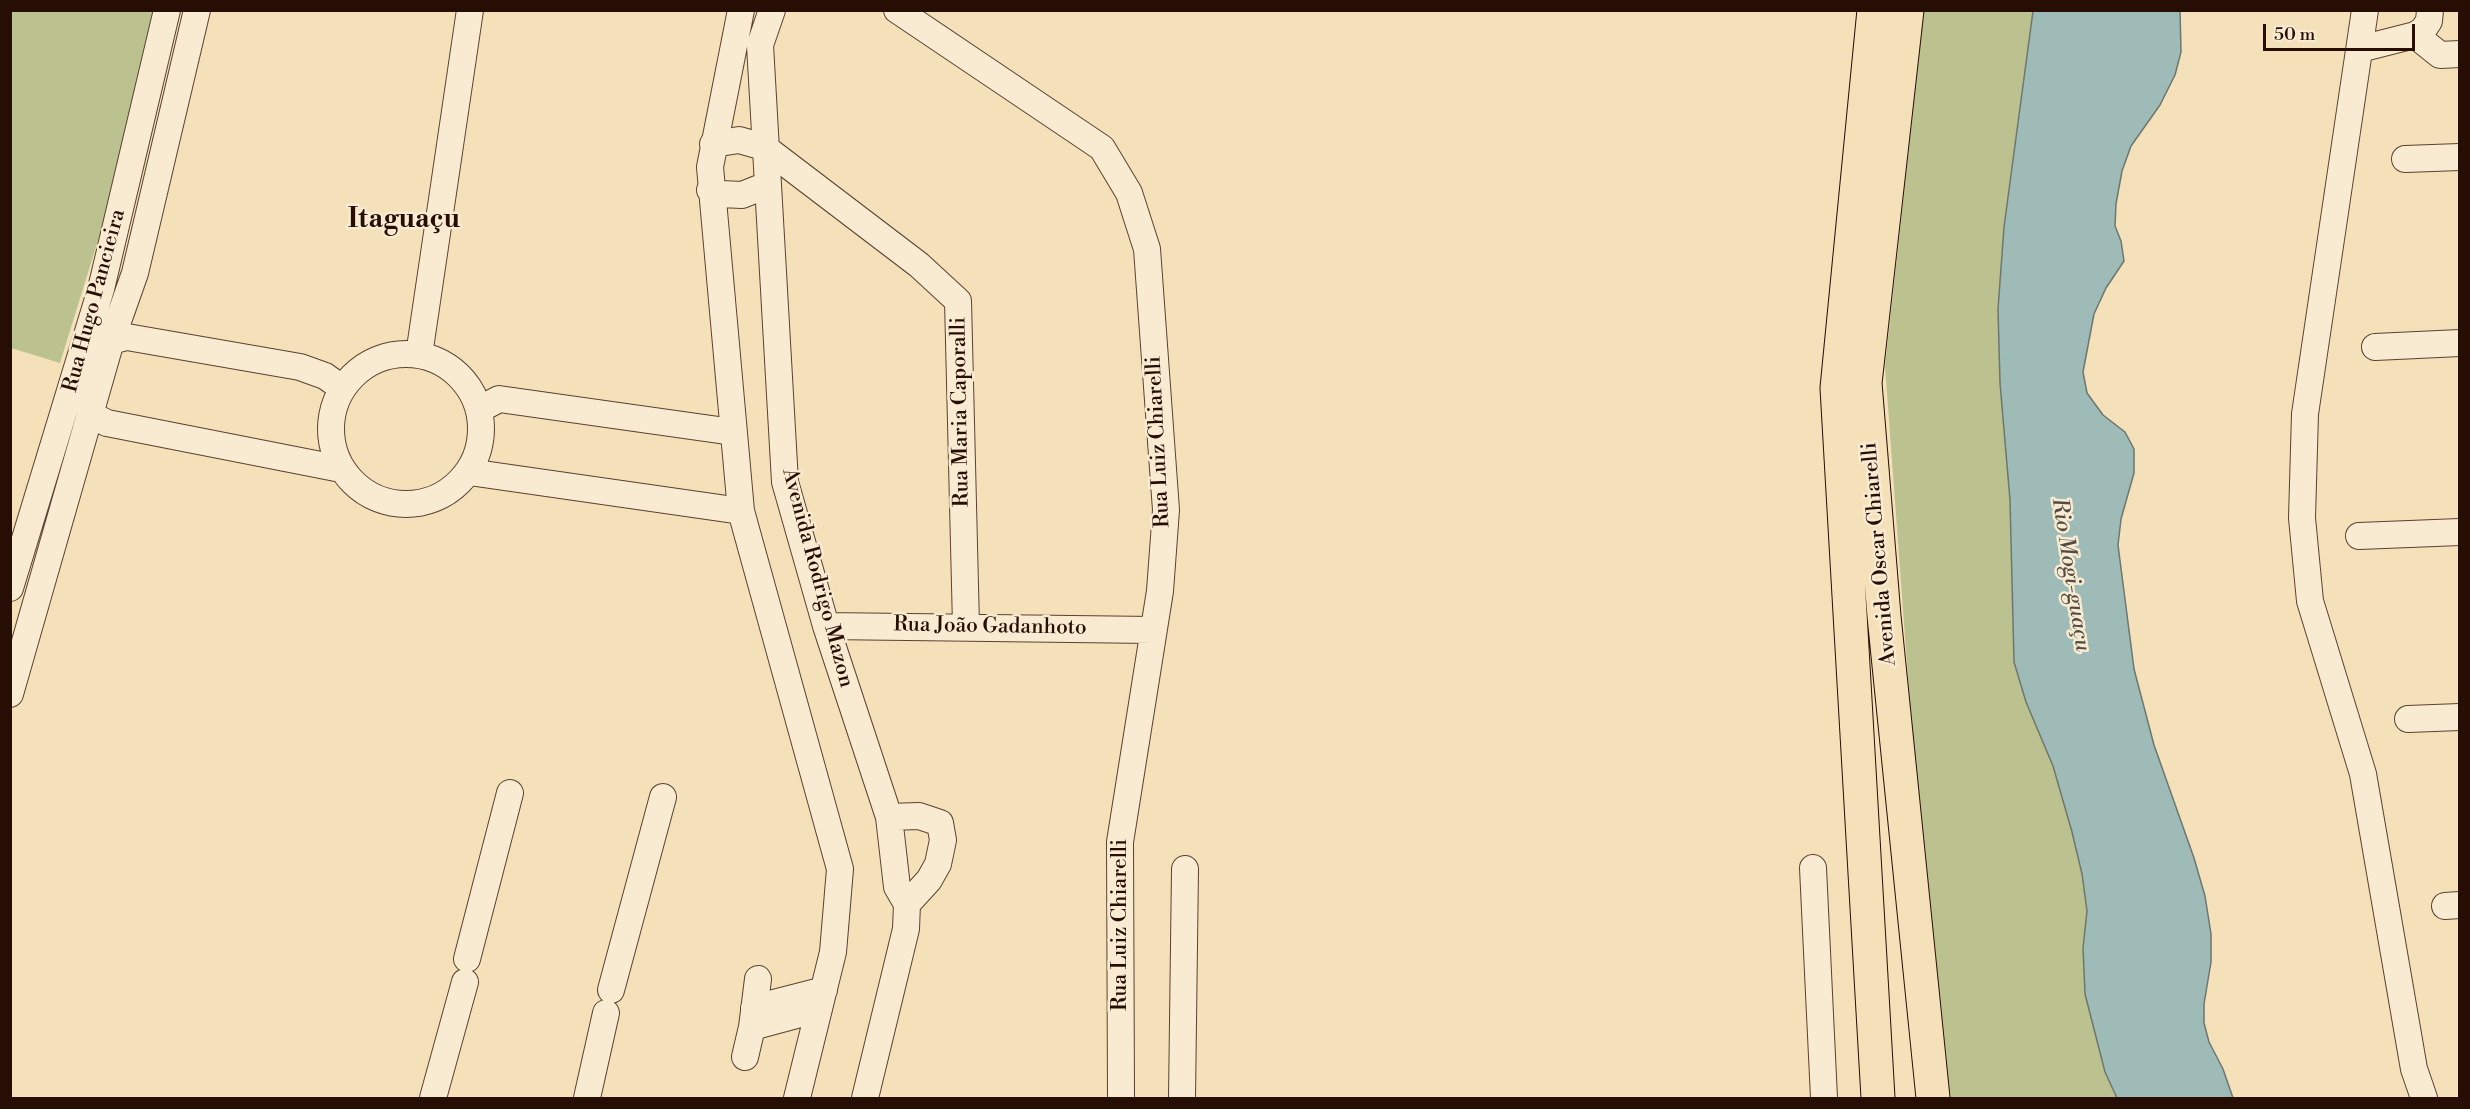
<!DOCTYPE html>
<meta charset="utf-8">
<style>
body{margin:0}
#map{position:relative;width:2470px;height:1109px;overflow:hidden;background:#f4e0b9;font-family:"Libre Bodoni",serif}
canvas{display:block}
.frame{position:absolute;inset:0;border:12px solid #270e04;pointer-events:none}
.scale{position:absolute;left:2263px;top:24px;width:152px;height:27px;box-sizing:border-box;border:3px solid #270e04;border-top:0;padding-left:8px;font-size:18px;line-height:21px;white-space:nowrap;color:#270e04;-webkit-text-stroke:4px #f8ebd2;paint-order:stroke}
</style>
<div id="map">
<canvas width="2470" height="1109"></canvas>
<div class="frame"></div>
<div class="scale">50 m</div>
</div>
<script>
const c = document.querySelector('canvas').getContext('2d');
c.lineJoin = 'round';
function paint(path, color) { c.fillStyle = color; c.fill(path, 'evenodd'); }
const toPath = rows => new Path2D(rows.map(r => 'M' + r).join(''));
function trace(path, color, width, dash) { c.strokeStyle = color; c.lineWidth = width; c.lineCap = dash ? 'butt' : 'round'; c.setLineDash(dash || []); c.stroke(path); }
function label(font, color, halo, rows, align = 'center') {
  c.font = font + ' "Libre Bodoni",serif'; c.lineWidth = 5; c.setLineDash([]); c.textBaseline = 'middle'; c.strokeStyle = halo; c.fillStyle = color; for (const [text, x, y, turn = 0] of rows) {
    c.save(); c.translate(x, y); c.rotate((+turn || 0) * Math.PI / 180); c.textAlign = isNaN(turn) ? turn : align; if (halo) c.strokeText(text, 0, 0); c.fillText(text, 0, 0); c.restore();
  }
}
paint(toPath([
 [11,11,157,11,104,221,60,363,11,348],
 [1924,11,2033,11,2004,227,1998,309,2000,383,2010,500,2014,662,2026,702,2053,766,2072,832,2082,874,2087,911,2083,948,2085,994,2105,1072,2117,1098,1939,1098,1885,366]
]), '#bcc28f');
const water = toPath([
 [2033,11,2180,11,2181,52,2175,75,2160,105,2131,146,2122,171,2116,204,2115,226,2121,241,2124,261,2106,288,2094,314,2083,372,2087,393,2103,415,2125,432,2134,449,2134,473,2121,519,2118,545,2134,669,2154,745,2194,858,2205,896,2211,934,2211,962,2204,1004,2204,1023,2209,1042,2223,1069,2233,1098,2117,1098,2105,1072,2085,994,2083,948,2087,911,2082,874,2072,832,2053,766,2026,702,2014,662,2010,500,2000,383,1998,309,2004,227,2033,11]
]);
paint(water, '#9ebbb7');
trace(water, '#6e766f', 1.5);
const minor = toPath([
 [741,10,710,167,741,511,840,869,833,952,797,1098],
 [772,10,760,45,785,482,826,626,889,817,897,887,907,904,906,929,865,1098],
 [897,10,1102,148,1129,193,1147,249,1166,510,1160,591,1120,842,1121,1098],
 [2365,10,2305,414,2302,518,2310,601,2363,774,2414,1069,2424,1098],
 [2415,35,2440,55,2460,54],
 [2360,49,2415,35,2423,30,2429,21,2430,10],
 [713,144,739,140,764,147,919,265,958,301,966,626],
 [2405,159,2460,157],
 [710,190,721,194,742,195,767,185],
 [111,341,127,337,300,367,325,376,342,388],
 [2375,347,2460,343],
 '331 429a75 75 0 1 1 150 0a75 75 0 1 1-150 0Z',
 [419,355,470,10],
 [480,409,499,399,733,432],
 [91,415,107,423,341,469],
 [469,472,741,511],
 [2359,536,2460,532],
 [10,588,101,289,167,10],
 [826,626,1153,630],
 [10,694,111,341,135,273,197,10],
 [2408,719,2460,717],
 [889,817,919,816,940,823,943,840,938,864,929,880,907,904],
 [1813,868,1824,1098],
 [2445,906,2460,905],
 [467,959,510,793],
 [611,990,663,797],
 [754,1008,824,990],
 [752,1027,819,1009],
 [745,1057,752,1027,758,979],
 [433,1098,465,982],
 [587,1098,606,1013],
 [1182,1098,1185,869]
]);
const major = toPath([
 [1874,10,1837,388,1878,1098],
 [1907,10,1865,383,1884,616,1933,1098]
]);
trace(minor, '#5a4231', 28);
trace(major, '#270e04', 35);
trace(minor, '#f8ebd2', 26);
trace(major, '#f4e0b9', 33);
label('21px', '#270e04', '#f8ebd2', [
 ["Rua Hugo Pancieira",95,301,-75],
 ["Rua Maria Caporalli",961,412,-91],
 ["Rua Luiz Chiarelli",1159,442,-93],
 ["Avenida Oscar Chiarelli",1880,554,-95],
 ["Avenida Rodrigo Mazon",817,578,75],
 ["Rua João Gadanhoto",990,627,1],
 ["Rua Luiz Chiarelli",1121,925,-90]
]);
label('italic 22px', '#514b43', '#f8ebd2', [
 ["Rio Mogi-guaçu",2070,575,81]
]);
label('bold 27px', '#270e04', '#f8ebd2', [
 ["Itaguaçu",404,221]
]);
</script>
